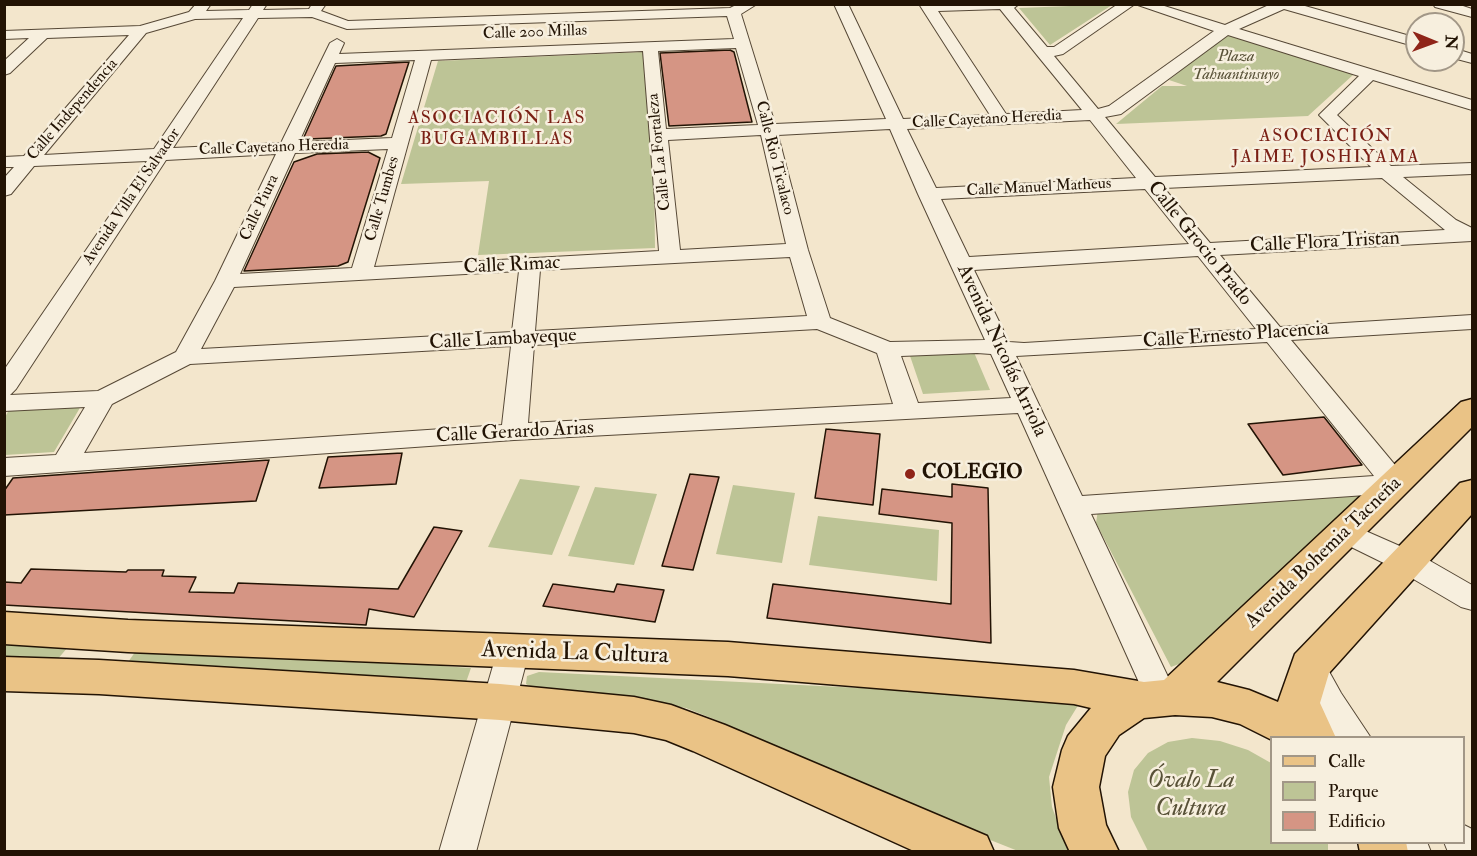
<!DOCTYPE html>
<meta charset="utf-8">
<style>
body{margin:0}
#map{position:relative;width:1477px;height:856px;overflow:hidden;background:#f3e6cc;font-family:"IM FELL Double Pica",serif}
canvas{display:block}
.frame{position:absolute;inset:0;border:6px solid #221304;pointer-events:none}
.legend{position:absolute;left:1270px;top:736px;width:195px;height:108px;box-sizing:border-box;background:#f7efde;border:2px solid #a29787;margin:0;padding:8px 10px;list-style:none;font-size:18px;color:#221304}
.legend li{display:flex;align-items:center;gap:12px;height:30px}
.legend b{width:30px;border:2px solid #a29787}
.north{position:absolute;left:1405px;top:12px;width:60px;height:60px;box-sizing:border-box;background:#f7efde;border:2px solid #a29787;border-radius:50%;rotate:91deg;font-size:16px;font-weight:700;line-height:24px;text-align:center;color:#221304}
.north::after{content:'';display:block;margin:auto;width:21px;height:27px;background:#8f2418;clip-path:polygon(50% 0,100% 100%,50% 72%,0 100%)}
</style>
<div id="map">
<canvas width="1477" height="856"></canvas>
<div class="frame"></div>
<ul class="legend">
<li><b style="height:8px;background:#eac386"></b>Calle</li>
<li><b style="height:16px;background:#bdc496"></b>Parque</li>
<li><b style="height:16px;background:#d59584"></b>Edificio</li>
</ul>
<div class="north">N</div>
</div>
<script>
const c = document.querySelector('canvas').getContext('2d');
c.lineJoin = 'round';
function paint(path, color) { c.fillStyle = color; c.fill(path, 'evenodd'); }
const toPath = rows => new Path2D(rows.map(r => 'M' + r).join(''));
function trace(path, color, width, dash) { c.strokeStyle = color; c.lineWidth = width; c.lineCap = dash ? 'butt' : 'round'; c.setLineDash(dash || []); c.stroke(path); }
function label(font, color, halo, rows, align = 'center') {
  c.font = font + ' "IM FELL Double Pica",serif'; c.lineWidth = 5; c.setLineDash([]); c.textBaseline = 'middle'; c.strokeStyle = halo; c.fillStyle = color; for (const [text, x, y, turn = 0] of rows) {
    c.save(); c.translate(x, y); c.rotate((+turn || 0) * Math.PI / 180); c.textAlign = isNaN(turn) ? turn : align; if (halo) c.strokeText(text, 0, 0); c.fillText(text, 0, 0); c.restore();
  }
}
paint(toPath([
 [1095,5,1112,5,1050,45,1019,8],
 [1231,35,1350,71,1353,75,1308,116,1116,124,1162,86,1187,86,1169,80,1224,36],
 [644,52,654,173,655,248,478,255,489,181,401,184,438,61],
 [973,350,990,390,923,394,909,353],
 [81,406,54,452,5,455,5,417,9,410],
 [520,479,580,486,552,555,488,547],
 [733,485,795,493,782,563,716,554],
 [595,487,657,494,634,565,568,556],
 [1354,488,1368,496,1190,660,1171,667,1096,523,1098,510],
 [818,516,939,530,937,581,809,565],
 [4,636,73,641,57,660,5,656],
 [140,645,471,668,464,688,126,665],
 [539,672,1082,699,1066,725,1049,777,1052,807,1068,851,1018,851,852,785,721,722,686,708,649,702,536,690,526,684,527,676],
 [1192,738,1220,741,1248,750,1271,763,1272,842,1328,843,1328,851,1148,851,1131,817,1128,792,1134,770,1148,753,1168,742]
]), '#bdc496');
const building = toPath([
 [730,50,734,52,752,122,669,126,660,53,730,50],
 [409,62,386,134,381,136,308,139,304,137,336,66,409,62],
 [368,152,380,158,348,262,338,266,244,271,294,162,317,154,368,152],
 [1324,417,1362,465,1283,475,1248,424,1324,417],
 [826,429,880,434,873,505,815,498,826,429],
 [402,453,396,484,319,488,328,457,402,453],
 [269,460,256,501,4,515,4,491,13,478,269,460],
 [690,474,719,477,693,570,662,566,690,474],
 [952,484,988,488,991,643,767,618,773,584,951,604,952,523,879,514,882,489,952,497,952,484],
 [434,527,462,531,414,617,369,609,366,625,4,605,4,582,21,583,31,569,126,572,128,570,164,570,162,576,196,577,189,592,234,593,238,583,398,589,434,527],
 [553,584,614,592,617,584,664,590,655,622,543,606,553,584]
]);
paint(building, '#d59584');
trace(building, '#221304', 1.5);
const minor = toPath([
 [196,4,211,4,206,11,249,10,253,4,267,4,263,10,309,9,312,4,326,4,321,11,348,21,730,8,738,4,757,4,741,14,775,124,886,119,834,4,848,4,903,119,990,115,919,4,1019,4,1014,8,1047,47,1054,47,1118,4,1135,4,1063,54,1054,56,1098,109,1109,106,1214,31,1135,4,1158,4,1225,25,1271,4,1298,4,1417,38,1417,47,1284,9,1239,29,1472,100,1472,110,1373,80,1337,115,1391,166,1472,163,1472,174,1403,177,1456,220,1472,228,1472,241,1220,255,1280,327,1472,315,1472,329,1291,340,1405,477,1409,484,1405,491,1395,493,1091,514,1178,698,1174,708,1162,712,1150,708,1146,698,1018,413,514,440,4,476,4,458,56,455,85,407,4,411,4,370,147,161,34,166,11,194,4,196,4,178,14,167,4,167,4,157,24,156,129,35,47,38,10,73,4,75,4,61,29,38,4,39,4,31,140,26,189,12,196,4],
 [1000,9,1037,55,1082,110,1006,114,938,11,1000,9],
 [727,16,734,39,339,54,344,43,337,39,330,43,281,143,173,148,258,18,312,17,347,29,727,16],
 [243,18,154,149,44,155,146,33,195,19,243,18],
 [1228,35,1359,76,1319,115,1371,167,1155,177,1105,117,1121,114,1228,35],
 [736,48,758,125,666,129,658,51,736,48],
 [643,51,659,251,374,267,431,60,643,51],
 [415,60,392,138,299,142,335,63,415,60],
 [1090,120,1136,178,936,188,907,129,1090,120],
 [890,129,918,194,985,340,890,342,830,318,808,250,778,135,890,129],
 [761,135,786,244,680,250,668,140,761,135],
 [388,149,352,268,240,274,295,153,388,149],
 [276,154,215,281,176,352,98,391,10,395,16,389,166,160,276,154],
 [1382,178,1445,230,1210,243,1164,188,1382,178],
 [1145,189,1189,244,969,257,941,199,1145,189],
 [1198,256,1256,329,1024,343,1009,342,974,270,1198,256],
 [790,257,807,316,535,331,540,270,790,257],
 [519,271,512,332,201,349,234,287,519,271],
 [817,329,877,353,893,404,528,423,534,345,817,329],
 [1267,342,1374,476,1082,496,1016,356,1267,342],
 [511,346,502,425,84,453,112,404,190,364,511,346],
 [977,353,991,354,1011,398,918,403,901,356,977,353],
 [1433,4,1457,4,1472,9,1472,17,1435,7,1433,4],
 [1453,48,1472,54,1472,63,1453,58,1453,48],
 [1345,522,1418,554,1472,585,1472,610,1461,607,1398,570,1335,539,1331,532,1335,525,1345,522],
 [513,639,524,643,529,652,476,852,439,852,497,652,502,643,513,639],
 [1310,653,1321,657,1341,693,1371,738,1334,738,1317,713,1294,666,1299,657,1310,653],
 [1464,825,1472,829,1472,852,1448,852,1444,842,1464,842,1464,825],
 [1383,842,1427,842,1431,852,1387,852,1383,842]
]);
const major = toPath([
 [1472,399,1472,427,1217,682,1249,690,1278,702,1295,654,1460,483,1472,480,1472,514,1329,673,1320,703,1336,738,1272,738,1272,740,1240,724,1212,717,1175,715,1144,718,1119,735,1105,756,1099,787,1106,825,1119,852,1070,852,1059,828,1053,787,1062,750,1068,736,1091,708,1074,704,728,676,128,652,4,644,4,612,128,620,728,642,1074,670,1144,682,1164,680,1461,402,1472,399],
 [4,657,99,660,500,684,634,697,671,705,725,725,987,836,994,852,916,852,693,751,666,740,634,733,500,720,99,694,4,691,4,657],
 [1358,842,1406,842,1408,852,1360,852,1358,842]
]);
trace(minor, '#564836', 2);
trace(major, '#221304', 3);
paint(minor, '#f7efde');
paint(major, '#eac386');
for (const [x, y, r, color] of [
 [910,474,6,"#8f2418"]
]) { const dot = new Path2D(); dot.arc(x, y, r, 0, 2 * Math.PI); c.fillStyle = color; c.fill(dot); trace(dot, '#f7efde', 2); }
label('16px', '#221304', '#f7efde', [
 ["Calle 200 Millas",535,33,-2],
 ["Calle Independencia",73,110,-49],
 ["Calle Cayetano Heredia",987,120,-3],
 ["Calle Cayetano Heredia",274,148,-2],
 ["Calle La Fortaleza",660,152,-96],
 ["Calle Rio Ticalaco",774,158,76],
 ["Calle Manuel Matheus",1039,188,-3],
 ["Avenida Villa El Salvador",132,197,-56],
 ["Calle Tumbes",383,199,-74],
 ["Calle Piura",260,208,-65]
]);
label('italic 16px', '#585137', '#f7efde', [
 ["Plaza",1236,58],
 ["Tahuantinsuyo",1236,76]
]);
c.letterSpacing = '1.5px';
label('18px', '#7a1f14', '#f7efde', [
 ["ASOCIACIÓN LAS",497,119],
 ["BUGAMBILLAS",497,140],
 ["ASOCIACIÓN",1326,137],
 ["JAIME JOSHIYAMA",1326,158]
]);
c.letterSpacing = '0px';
label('20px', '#221304', '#f7efde', [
 ["Calle Flora Tristan",1325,243,-3],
 ["Calle Grocio Prado",1199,244,51],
 ["Calle Rimac",512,266,-3],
 ["Calle Ernesto Placencia",1236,336,-4],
 ["Calle Lambayeque",503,340,-3],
 ["Avenida Nicolás Arriola",1001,351,65],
 ["Calle Gerardo Arias",515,433,-3],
 ["Avenida Bohemia Tacneña",1324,553,-44]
]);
label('bold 20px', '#221304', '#f7efde', [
 ["COLEGIO",922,474]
], 'left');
label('24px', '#221304', '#f7efde', [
 ["Avenida La Cultura",575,654,2]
]);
label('italic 24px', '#585137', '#f7efde', [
 ["Óvalo La",1191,782],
 ["Cultura",1191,810]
]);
</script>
